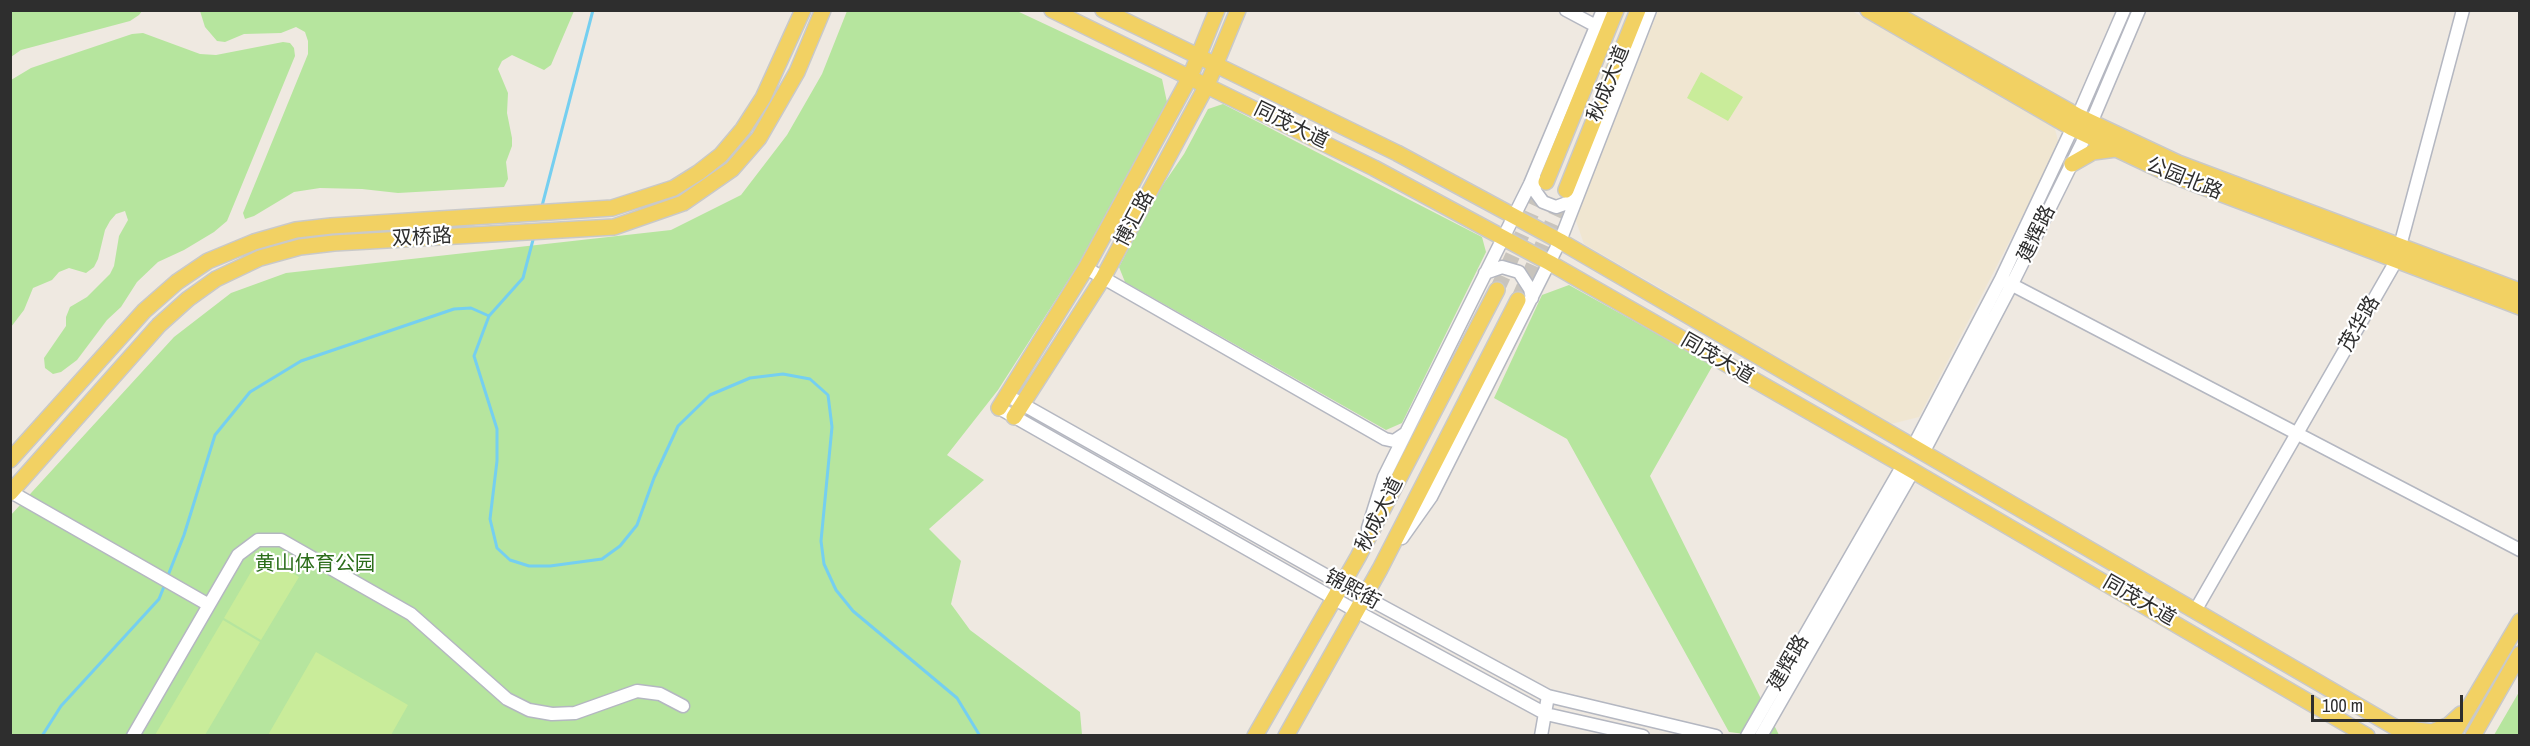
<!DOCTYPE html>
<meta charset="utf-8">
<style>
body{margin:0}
#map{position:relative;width:2530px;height:746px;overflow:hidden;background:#efe9e1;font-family:"Archivo Narrow",sans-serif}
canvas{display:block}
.frame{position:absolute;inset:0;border:12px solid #2e2e2e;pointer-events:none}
.scale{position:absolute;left:2311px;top:695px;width:152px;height:27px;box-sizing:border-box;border:3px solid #2e2e2e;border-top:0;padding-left:8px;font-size:18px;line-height:21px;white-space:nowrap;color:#2e2e2e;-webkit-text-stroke:4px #fff;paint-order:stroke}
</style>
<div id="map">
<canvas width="2530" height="746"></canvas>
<div class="frame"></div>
<div class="scale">100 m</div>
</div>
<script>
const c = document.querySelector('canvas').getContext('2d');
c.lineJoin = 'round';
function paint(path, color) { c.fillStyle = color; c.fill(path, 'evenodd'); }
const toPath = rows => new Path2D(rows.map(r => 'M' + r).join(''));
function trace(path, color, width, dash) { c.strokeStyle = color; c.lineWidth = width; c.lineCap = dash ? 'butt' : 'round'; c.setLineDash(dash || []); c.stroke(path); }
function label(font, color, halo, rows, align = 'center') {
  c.font = font + ' "Archivo Narrow","Noto Sans SC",sans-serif'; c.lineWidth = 4.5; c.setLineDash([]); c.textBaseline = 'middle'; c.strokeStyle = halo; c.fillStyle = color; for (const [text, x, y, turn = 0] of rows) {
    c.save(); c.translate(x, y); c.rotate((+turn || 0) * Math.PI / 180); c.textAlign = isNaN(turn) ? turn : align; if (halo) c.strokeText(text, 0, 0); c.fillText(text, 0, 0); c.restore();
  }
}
paint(toPath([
 [1658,11,1852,11,2054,125,2059,145,1919,417,1887,425,1719,329,1690,305,1584,244,1575,218]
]), '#f0e6d1');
paint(toPath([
 [11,10,142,10,142,11,139,15,130,21,21,50,11,57],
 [200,11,574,11,551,65,544,70,512,55,502,61,498,69,508,93,507,113,512,138,512,146,506,162,508,179,504,187,398,193,362,189,320,188,294,192,254,216,245,219,243,213,308,54,308,41,305,32,296,27,281,33,244,34,225,42,217,41,205,27],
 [847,11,1017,11,1162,79,1167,102,1078,265,998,390,947,455,984,480,929,529,961,561,951,604,970,630,1080,712,1082,735,11,735,10,516,174,337,231,293,286,273,671,230,741,195,787,135,822,74],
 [143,33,200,54,216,55,283,42,290,43,294,48,295,56,227,221,214,232,184,250,158,262,137,282,121,307,107,320,77,360,61,372,53,374,45,368,44,358,66,326,66,317,70,307,87,297,110,274,114,266,119,236,128,220,125,211,116,214,110,221,105,230,98,259,94,267,86,273,69,268,59,272,52,280,33,288,24,310,11,327,11,80,31,68,132,34],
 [1223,104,1482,237,1486,252,1402,423,1386,430,1125,282,1119,267,1156,195,1184,154,1208,109],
 [1569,285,1713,365,1650,476,1779,735,1753,735,1729,732,1567,439,1494,398,1542,295],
 [2519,692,2519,735,2494,735]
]), '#b6e59e');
paint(toPath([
 [1701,72,1743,97,1728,121,1687,98],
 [261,555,299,577,261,640,224,618],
 [223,620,260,642,205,735,155,735],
 [316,652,408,705,391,735,268,735]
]), '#c9ec9a');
trace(toPath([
 [542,206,593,10],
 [534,236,523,278,489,316,474,356,497,429,497,461,490,519,497,548,510,560,529,566,550,566,602,559,620,546,637,525,654,478,678,426,710,395,750,378,783,374,810,379,828,395,832,427,821,541,824,564,836,590,853,611,957,698,980,736],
 [167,578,184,535,215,435,250,392,301,361,454,309,471,308,489,316],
 [42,736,61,706,159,599,165,584]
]), '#75cff0', 3);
trace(toPath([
 [1497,290,1546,182],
 [1518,300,1564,196]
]), '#c8c4bd', 15, [15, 8]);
const minor = toPath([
 [1566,10,1596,26],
 [1534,176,1535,191,1543,202,1556,207,1567,203,1578,195],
 [1086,268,1385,439,1394,441,1406,433],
 [1485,273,1502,267,1519,272,1530,289,1532,298],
 [2001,279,2520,550],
 [1008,396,1343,585,1548,696,1716,736],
 [999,408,1356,611,1546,714,1643,736],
 [1913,447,2001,279,2078,116,2124,10],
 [1923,453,2012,284,2086,135,2139,10],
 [11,492,209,605],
 [1368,528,1384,477,1530,184,1603,10],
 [1402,538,1431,497,1560,241,1650,10],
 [2195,611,2396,261,2463,10],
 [133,736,238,555,258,540,281,540,411,614,507,699,529,710,552,714,575,713,637,691,660,694,683,706],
 [1541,736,1548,696],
 [1747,736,1903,465],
 [1761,736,1913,471]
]);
const major = toPath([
 [1052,10,1374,168,1550,263,1913,471,2367,736],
 [1103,10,1397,153,1560,241,2410,736],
 [1868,10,2072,128,2169,174,2520,307],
 [1889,10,2078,116,2178,163,2520,291],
 [2072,164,2093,152,2116,149],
 [1546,182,1616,10],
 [1566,190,1638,10],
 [999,408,1086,268,1190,77,1217,10],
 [1014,417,1103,278,1207,85,1238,10],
 [10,460,144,311,177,282,208,261,254,242,296,230,331,226,612,208,674,188,698,173,721,155,743,129,763,98,803,10],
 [10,493,159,325,188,299,216,279,260,258,300,247,334,243,614,227,683,203,732,169,759,138,797,72,823,10],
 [2401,728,2432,732,2449,725,2461,714],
 [1255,736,1358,557,1497,290],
 [1286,736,1380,569,1518,300],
 [2452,736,2520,621],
 [2473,736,2520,654]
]);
trace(minor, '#b4b7c1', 15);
trace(major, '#c9c9c9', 18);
trace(minor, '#fff', 12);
trace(major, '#f2d163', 15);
label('20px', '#2e2e2e', '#fff', [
 ["秋成大道",1609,84,-68],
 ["同茂大道",1291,126,26],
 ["公园北路",2184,179,22],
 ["博汇路",1135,219,-62],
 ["建辉路",2037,234,-64],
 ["双桥路",422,238,-3],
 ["茂华路",2360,324,-60],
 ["同茂大道",1717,359,30],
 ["秋成大道",1380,515,-63],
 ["锦熙街",1352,590,29],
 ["同茂大道",2139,601,30],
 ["建辉路",1789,663,-60]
]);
label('20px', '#2c6e1b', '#fff', [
 ["黄山体育公园",315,565]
]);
</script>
